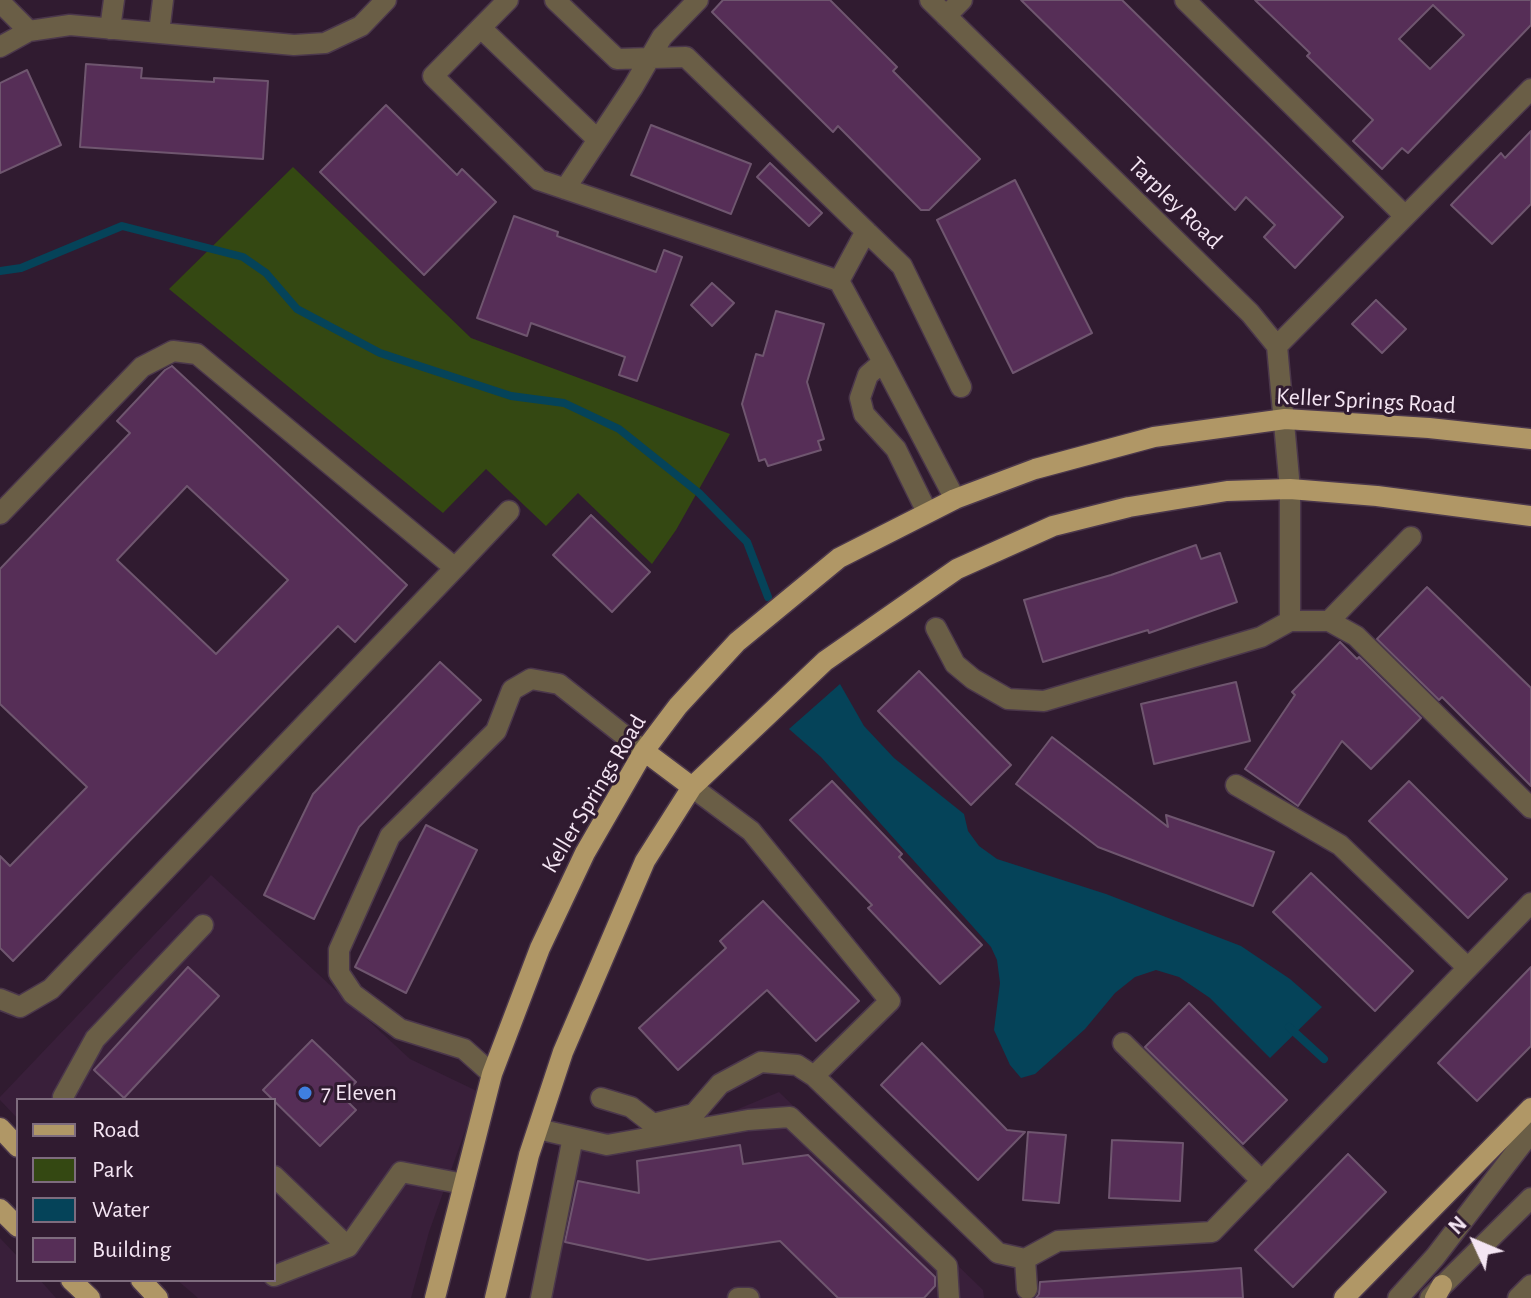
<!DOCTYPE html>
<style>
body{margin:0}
#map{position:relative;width:1531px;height:1298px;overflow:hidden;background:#301b30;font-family:"Alegreya Sans",sans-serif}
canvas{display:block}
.legend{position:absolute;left:16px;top:1098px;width:260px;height:184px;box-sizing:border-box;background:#301b30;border:2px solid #7e6c7e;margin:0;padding:10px 14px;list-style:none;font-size:24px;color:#f4e5f3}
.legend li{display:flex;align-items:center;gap:16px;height:40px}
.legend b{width:40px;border:2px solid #7e6c7e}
.north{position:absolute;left:1435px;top:1202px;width:80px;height:80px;-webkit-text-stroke:6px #301b30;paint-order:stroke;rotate:314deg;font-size:22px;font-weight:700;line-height:32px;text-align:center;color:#f4e5f3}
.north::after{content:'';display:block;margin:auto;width:28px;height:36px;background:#f4e5f3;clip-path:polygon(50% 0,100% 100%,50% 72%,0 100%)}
</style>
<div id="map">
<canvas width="1531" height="1298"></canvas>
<ul class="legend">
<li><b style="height:10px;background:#b09766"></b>Road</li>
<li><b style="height:22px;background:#344812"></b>Park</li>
<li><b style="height:22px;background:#054359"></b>Water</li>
<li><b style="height:22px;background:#562e57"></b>Building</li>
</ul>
<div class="north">N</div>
</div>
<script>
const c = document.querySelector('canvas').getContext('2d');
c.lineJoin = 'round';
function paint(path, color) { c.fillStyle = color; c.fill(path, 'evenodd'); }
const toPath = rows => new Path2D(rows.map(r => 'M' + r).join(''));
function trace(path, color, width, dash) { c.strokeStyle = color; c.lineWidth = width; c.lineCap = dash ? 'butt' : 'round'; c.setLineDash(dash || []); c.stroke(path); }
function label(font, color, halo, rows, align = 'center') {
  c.font = font + ' "Alegreya Sans",sans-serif'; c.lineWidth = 6; c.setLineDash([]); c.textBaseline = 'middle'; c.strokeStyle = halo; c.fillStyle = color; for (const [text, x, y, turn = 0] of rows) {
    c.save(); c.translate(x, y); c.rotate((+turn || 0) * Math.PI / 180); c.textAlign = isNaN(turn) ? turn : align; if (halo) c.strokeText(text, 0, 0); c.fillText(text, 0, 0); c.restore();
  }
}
paint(toPath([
 [211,875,410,1059,479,1092,429,1232,411,1298,198,1298,177,1280,274,1280,274,1100,18,1100,18,1119,0,1100,0,1097],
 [779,1092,983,1290,984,1298,529,1298,580,1131,655,1132,714,1119],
 [0,1238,18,1257,18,1280,40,1280,56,1298,0,1298]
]), '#391f3a');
paint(toPath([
 [293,167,471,338,730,434,676,530,652,564,578,493,546,526,486,469,443,513,169,289]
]), '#344812');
paint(toPath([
 [840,684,864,726,894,758,964,814,968,831,979,846,997,859,1106,894,1241,946,1290,979,1322,1007,1270,1058,1210,998,1179,977,1156,970,1135,977,1115,993,1085,1029,1035,1074,1021,1078,1010,1065,994,1030,1000,983,997,960,991,947,821,757,789,729]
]), '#054359');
trace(toPath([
 [0,271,21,268,122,226,243,257,266,273,297,309,380,353,511,396,564,403,619,429,699,493,747,542,768,597],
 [1289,1027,1324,1059]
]), '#054359', 8);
const building = toPath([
 [723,0,830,0,897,67,893,71,980,159,929,210,921,210,838,126,833,132,712,12,723,0],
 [1021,0,1122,0,1343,217,1295,268,1264,237,1275,225,1246,197,1235,210,1021,0],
 [1255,0,1531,0,1531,25,1408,153,1402,148,1382,169,1353,141,1373,120,1307,56,1310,53,1255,0],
 [1433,5,1464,35,1430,69,1399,39,1433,5],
 [86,64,142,68,141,78,214,82,214,78,268,81,263,159,80,147,86,64],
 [27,70,61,145,0,173,0,83,27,70],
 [386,105,457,175,462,169,496,202,424,275,320,172,386,105],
 [651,125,751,164,731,214,631,175,651,125],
 [1531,131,1531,204,1492,244,1451,205,1501,153,1505,158,1531,131],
 [770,163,822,213,809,226,757,177,770,163],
 [1015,180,1092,333,1013,373,937,220,1015,180],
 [514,216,558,232,557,236,656,272,664,250,682,257,637,381,619,375,625,357,531,323,527,336,477,318,514,216],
 [712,283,734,303,712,326,691,305,712,283],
 [1376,300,1406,329,1382,353,1352,324,1376,300],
 [776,311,824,324,807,382,824,439,818,441,821,450,768,466,765,459,759,461,742,404,756,354,763,356,776,311],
 [172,366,407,585,355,642,338,626,13,961,0,948,0,856,10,866,87,787,0,704,0,569,130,433,117,421,165,370,172,366],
 [187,486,288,580,216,654,117,560,187,486],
 [591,515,650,572,612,612,553,555,591,515],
 [1196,545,1201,559,1220,553,1237,602,1149,633,1148,630,1043,662,1024,600,1111,575,1196,545],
 [1427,587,1531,688,1531,786,1442,697,1439,700,1377,639,1427,587],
 [1340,642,1357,659,1359,657,1421,718,1371,769,1342,741,1298,806,1245,769,1295,695,1292,692,1340,642],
 [440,662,481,700,359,827,314,919,264,895,313,794,440,662],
 [919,671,1011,765,971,805,878,711,919,671],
 [1236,682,1250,741,1154,764,1141,704,1236,682],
 [1052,737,1168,827,1166,815,1274,852,1253,906,1098,847,1016,784,1052,737],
 [832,781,902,854,899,857,982,945,940,984,868,908,872,905,790,820,832,781],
 [1409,781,1507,879,1468,918,1369,821,1409,781],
 [426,825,477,850,406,993,355,967,426,825],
 [1311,873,1413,971,1375,1011,1273,912,1311,873],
 [763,901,859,1001,816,1041,767,990,678,1070,639,1028,726,948,720,941,763,901],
 [188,967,219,996,124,1098,94,1070,188,967],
 [1531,967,1531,1046,1477,1101,1438,1063,1531,967],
 [1189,1003,1287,1100,1243,1144,1145,1047,1189,1003],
 [312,1040,356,1082,342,1096,356,1110,320,1146,263,1090,312,1040],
 [922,1043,1007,1130,1025,1132,978,1180,881,1085,922,1043],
 [1028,1132,1066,1135,1059,1203,1023,1200,1028,1132],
 [1112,1140,1183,1143,1180,1201,1109,1198,1112,1140],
 [740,1145,743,1164,808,1155,935,1277,935,1286,924,1298,838,1298,780,1241,648,1260,565,1242,578,1181,639,1193,637,1161,740,1145],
 [1348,1154,1386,1192,1293,1287,1255,1250,1348,1154],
 [1241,1268,1243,1298,1036,1298,1039,1294,1040,1282,1241,1268]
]);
paint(building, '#562e57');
trace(building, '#6f566f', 2);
const minor = toPath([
 [508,0,433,76,539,180,839,281,883,362],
 [555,0,617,59,686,57,902,266,961,387],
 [930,0,1250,313,1277,346,1290,489,1290,621],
 [1185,0,1404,215],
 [0,2,29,31],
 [946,16,962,0],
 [481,28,597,139],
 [110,29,114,0],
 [159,33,163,0],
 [0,47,29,31,70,25,294,45,325,43,361,26,386,0],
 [565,189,633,87,662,37,698,0],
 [839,281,866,231],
 [1277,346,1531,89],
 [927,512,896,449,864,414,860,398,868,375,883,362,955,499],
 [0,514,142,367,173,351,197,354,455,568,51,989,20,1007,0,999],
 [455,568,509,511],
 [1329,621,1411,537],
 [936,628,955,664,973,679,1008,699,1044,701,1261,637,1290,621,1329,621,1356,636,1531,808],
 [1236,785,1340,845,1468,968],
 [692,787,751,831,890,1001,814,1076],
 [1123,1043,1262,1181],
 [492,1074,464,1049,400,1029,353,994,339,973,339,950,390,836,496,731,512,690,531,679,559,684,644,751],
 [63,1097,95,1039,203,925],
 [601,1098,631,1107,653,1124,694,1114,720,1084,761,1062,797,1065,814,1076,998,1253,1025,1259,1058,1241,1212,1232,1531,903],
 [538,1129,607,1145,748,1120,790,1117,947,1266,949,1298],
 [274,1176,348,1247],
 [1025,1259,1027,1289],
 [274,1276,348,1247,401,1172,464,1184],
 [541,1298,573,1137],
 [738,1298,749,1298],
 [1398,1298,1435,1257,1531,1132],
 [1430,1298,1531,1198],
 [1518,1298,1531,1285]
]);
const major = toPath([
 [644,751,692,787],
 [0,1128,18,1147],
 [0,1209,18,1227],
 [71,1280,90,1298],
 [141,1280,158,1298],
 [435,1298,492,1074,540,948,585,853,644,751,678,706,737,642,839,558,955,499,1035,469,1154,437,1285,419,1429,428,1531,439],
 [495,1298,529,1155,563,1052,645,861,692,787,825,661,957,569,1053,526,1129,507,1227,491,1290,489,1377,496,1531,516],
 [1344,1298,1531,1108],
 [1435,1298,1442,1285]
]);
trace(minor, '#4b374b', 23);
trace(major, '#4b374b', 23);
trace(minor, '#6a5e46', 20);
trace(major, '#b09766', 20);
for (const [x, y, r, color] of [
 [305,1093,8,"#3f7fe0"]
]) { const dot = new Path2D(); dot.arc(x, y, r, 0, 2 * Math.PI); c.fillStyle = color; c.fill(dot); trace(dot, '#301b30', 3); }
label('24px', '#f4e5f3', '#301b30', [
 ["Tarpley Road",1175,203,44],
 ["Keller Springs Road",1366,401,3],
 ["Keller Springs Road",594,794,-59]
]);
label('24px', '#f4e5f3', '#301b30', [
 ["7 Eleven",321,1093]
], 'left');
</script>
